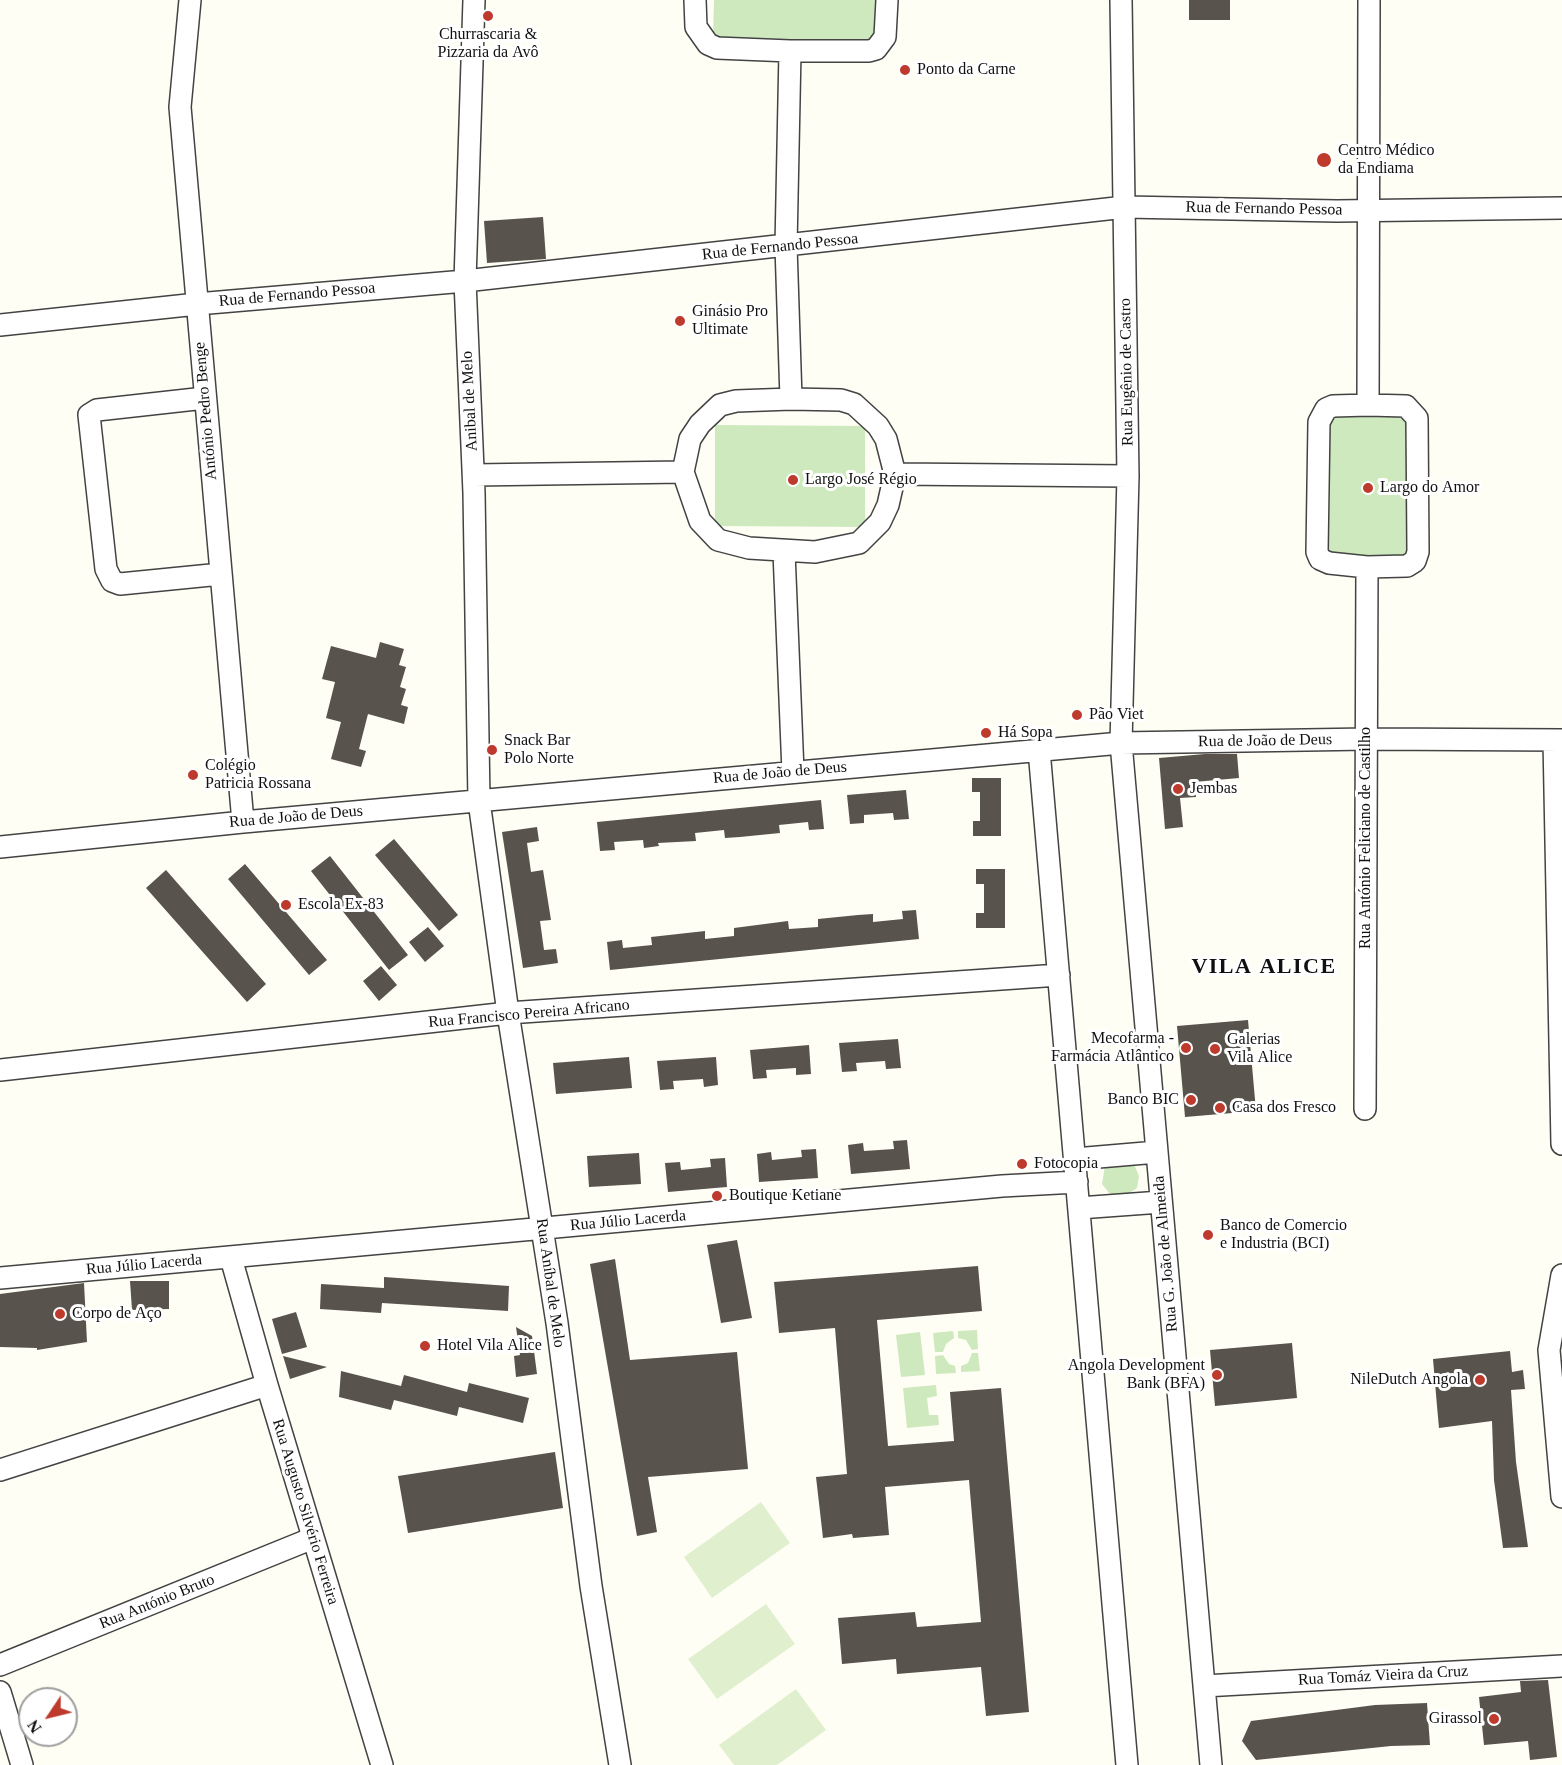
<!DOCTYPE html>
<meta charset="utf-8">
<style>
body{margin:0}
#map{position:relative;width:1562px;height:1765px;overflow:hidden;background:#fffef4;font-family:"Times New Roman",serif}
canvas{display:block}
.north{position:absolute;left:18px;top:1687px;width:60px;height:60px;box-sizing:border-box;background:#fff;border:2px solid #9f9f9f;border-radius:50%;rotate:235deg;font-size:16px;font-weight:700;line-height:24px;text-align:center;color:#101010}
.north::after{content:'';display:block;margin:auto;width:21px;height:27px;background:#bd3a2c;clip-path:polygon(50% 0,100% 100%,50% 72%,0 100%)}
</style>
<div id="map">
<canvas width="1562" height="1765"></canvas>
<div class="north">N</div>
</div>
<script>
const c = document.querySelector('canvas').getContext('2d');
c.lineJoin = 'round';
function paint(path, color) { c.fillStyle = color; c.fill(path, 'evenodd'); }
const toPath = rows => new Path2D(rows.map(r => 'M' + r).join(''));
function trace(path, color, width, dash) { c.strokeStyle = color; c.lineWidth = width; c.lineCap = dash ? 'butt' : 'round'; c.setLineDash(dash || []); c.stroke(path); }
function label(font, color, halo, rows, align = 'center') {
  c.font = font + ' "Times New Roman",serif'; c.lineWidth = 6; c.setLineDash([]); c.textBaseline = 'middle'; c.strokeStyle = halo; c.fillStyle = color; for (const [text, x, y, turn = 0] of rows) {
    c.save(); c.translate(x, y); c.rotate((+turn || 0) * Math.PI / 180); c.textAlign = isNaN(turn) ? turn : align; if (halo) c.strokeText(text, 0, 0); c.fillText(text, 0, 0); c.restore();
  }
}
paint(toPath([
 [714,0,875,0,874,42,713,37],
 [1326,414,1409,415,1410,559,1322,558],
 [715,425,865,426,865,527,715,526],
 [1134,1164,1139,1176,1137,1188,1127,1195,1110,1194,1102,1184,1105,1166],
 [977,1330,978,1349,972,1350,966,1340,958,1338,958,1331],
 [953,1331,954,1338,946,1344,943,1352,935,1352,933,1333],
 [920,1332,925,1375,901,1377,896,1335],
 [972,1353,978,1353,980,1371,961,1372,961,1366,968,1363],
 [943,1355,949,1364,955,1366,956,1373,936,1374,935,1356],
 [936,1385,937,1396,927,1398,929,1415,938,1415,939,1425,907,1428,903,1388]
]), '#cee9bd');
paint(toPath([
 [761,1502,790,1543,712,1598,684,1557],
 [766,1604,795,1644,717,1699,688,1659],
 [796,1689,826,1730,777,1765,734,1765,719,1745]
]), '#e0f0cf');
paint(toPath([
 [1189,0,1230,0,1230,20,1189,20],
 [543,217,546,259,487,263,484,221],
 [380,642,404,649,399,665,406,667,400,687,406,689,401,705,408,707,404,724,368,714,359,749,366,751,361,767,331,759,341,722,326,718,335,682,322,679,331,646,376,658],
 [1205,754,1237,754,1239,778,1194,782,1196,797,1180,798,1183,827,1165,829,1159,758],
 [972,778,1001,778,1001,836,973,836,973,821,980,821,980,792,972,792],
 [906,790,909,819,894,820,893,813,864,815,864,823,850,824,847,795],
 [821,800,824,829,809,830,808,822,779,825,780,833,740,837,725,838,724,830,695,833,696,841,658,843,659,846,644,848,643,840,614,842,615,850,600,851,597,822],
 [537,827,539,841,527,843,531,872,543,870,551,920,540,921,544,950,556,949,558,963,523,968,502,832],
 [394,839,458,915,439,931,375,855],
 [330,856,408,955,389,970,311,871],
 [245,864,327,960,309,975,228,879],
 [976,869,1005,869,1005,928,976,928,976,913,984,913,984,884,976,884],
 [166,870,266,984,247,1002,146,888],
 [916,910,919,939,610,970,607,942,622,940,623,948,652,945,651,937,705,931,705,939,734,936,734,928,788,921,789,929,818,927,818,919,858,915,873,914,873,922,903,919,902,911],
 [428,927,444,946,425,962,409,942],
 [381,966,397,985,379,1001,363,981],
 [1248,1020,1256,1111,1185,1117,1177,1026],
 [898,1039,901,1068,886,1069,885,1061,856,1063,857,1071,842,1072,839,1043],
 [809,1045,811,1074,796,1075,796,1068,766,1070,767,1078,753,1079,750,1050],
 [629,1057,632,1088,556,1094,553,1063],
 [716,1057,718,1085,704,1087,703,1079,673,1081,674,1089,660,1090,657,1061],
 [907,1140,910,1169,851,1174,848,1145,863,1143,864,1151,894,1149,893,1141],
 [816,1149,818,1178,759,1182,757,1154,771,1152,772,1160,802,1157,801,1150],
 [639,1153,641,1184,589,1187,587,1156],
 [725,1158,727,1187,668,1192,665,1163,680,1162,681,1170,711,1167,710,1159],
 [737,1240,752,1318,721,1323,707,1245],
 [615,1259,630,1360,737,1352,748,1469,648,1477,657,1532,637,1536,590,1264],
 [978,1266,982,1311,877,1320,888,1446,954,1441,950,1392,1001,1388,1029,1712,986,1716,981,1667,897,1674,896,1659,842,1664,838,1618,915,1612,917,1627,981,1622,969,1480,885,1487,889,1535,853,1538,852,1534,823,1538,816,1477,847,1474,835,1328,779,1333,774,1282],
 [384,1277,509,1286,508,1311,382,1303,381,1313,320,1309,321,1284,384,1288],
 [130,1281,169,1281,169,1309,132,1310],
 [84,1283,87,1342,37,1350,37,1348,0,1347,0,1294],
 [296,1312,307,1347,282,1354,272,1319],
 [516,1327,532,1336,537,1374,516,1377,514,1356,520,1355],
 [1292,1343,1297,1398,1215,1406,1210,1350],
 [1510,1351,1512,1372,1523,1370,1525,1389,1511,1390,1516,1462,1528,1547,1503,1548,1494,1480,1492,1421,1439,1428,1437,1406,1433,1359],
 [283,1356,327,1367,290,1379],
 [341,1371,401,1386,404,1375,467,1392,469,1383,529,1398,523,1423,459,1407,457,1416,394,1400,391,1410,339,1397],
 [555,1452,563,1508,408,1533,398,1476],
 [1548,1680,1557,1757,1530,1760,1528,1741,1484,1745,1479,1697,1521,1692,1520,1681],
 [1427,1703,1430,1745,1391,1746,1256,1760,1242,1741,1251,1721,1375,1705]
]), '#59534d');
const minor = toPath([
 [190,0,180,107,243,822],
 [474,0,465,281,474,493,479,801,508,1013,557,1323,591,1586,620,1765],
 [695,0,696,27,708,44,717,48,790,51,869,51,876,49,885,37,887,0],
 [1121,0,1128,476,1121,743,1211,1765],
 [790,51,786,246,791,399],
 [0,325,197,304,465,281,1125,207,1337,211,1562,208],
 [205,398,97,410,89,415,106,569,112,581,120,584,221,574],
 [791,399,841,400,854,404,878,426,886,439,895,474,888,505,880,522,859,543,815,552,749,548,718,540,700,521,683,472,690,439,700,424,720,405,736,401,791,399],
 [1368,405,1406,406,1417,418,1418,552,1415,561,1407,566,1367,567,1329,563,1320,559,1317,552,1319,422,1326,409,1333,406,1368,405],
 [1368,405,1369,0],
 [895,474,1128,476],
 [474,475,683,472],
 [784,552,793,772],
 [1554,740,1562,1144],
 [1039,750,1127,1765],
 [0,847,243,822,1121,743,1367,739,1562,740],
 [0,1070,508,1013,1059,975],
 [1365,1109,1367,567],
 [1075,1159,1157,1152],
 [1079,1208,1161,1202],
 [231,1258,267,1385,382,1765],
 [1562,1275,1549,1350,1562,1497],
 [0,1278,1002,1186,1077,1182],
 [0,1470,267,1385],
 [0,1665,313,1538],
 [1204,1686,1562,1666],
 [0,1692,22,1765]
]);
trace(minor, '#434343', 24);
trace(minor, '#fff', 21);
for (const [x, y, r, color] of [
 [488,16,6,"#bd3a2c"],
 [905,70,6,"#bd3a2c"],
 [1324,160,8,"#bd3a2c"],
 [680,321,6,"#bd3a2c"],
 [793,480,6,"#bd3a2c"],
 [1368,488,6,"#bd3a2c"],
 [1077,715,6,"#bd3a2c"],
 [986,733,6,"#bd3a2c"],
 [492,750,6,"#bd3a2c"],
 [193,775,6,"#bd3a2c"],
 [1178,789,6,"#bd3a2c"],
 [286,905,6,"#bd3a2c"],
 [1186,1048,6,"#bd3a2c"],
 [1215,1049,6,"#bd3a2c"],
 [1191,1100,6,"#bd3a2c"],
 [1220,1108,6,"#bd3a2c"],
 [1022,1164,6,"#bd3a2c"],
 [717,1196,6,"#bd3a2c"],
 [1208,1235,6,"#bd3a2c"],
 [60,1314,6,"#bd3a2c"],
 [425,1346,6,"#bd3a2c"],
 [1217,1375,6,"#bd3a2c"],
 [1480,1380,6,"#bd3a2c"],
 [1494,1719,6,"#bd3a2c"]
]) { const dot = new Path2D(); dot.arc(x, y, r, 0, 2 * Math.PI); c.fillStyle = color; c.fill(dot); trace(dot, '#fff', 2); }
label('16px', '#101010', '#fff', [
 ["Churrascaria &",488,35,"center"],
 ["Pizzaria da Avô",488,53,"center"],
 ["Ponto da Carne",917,70],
 ["Centro Médico",1338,151],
 ["da Endiama",1338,169],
 ["Ginásio Pro",692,312],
 ["Ultimate",692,330],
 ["Largo José Régio",805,480],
 ["Largo do Amor",1380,488],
 ["Pão Viet",1089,715],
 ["Há Sopa",998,733],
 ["Snack Bar",504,741],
 ["Polo Norte",504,759],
 ["Colégio",205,766],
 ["Patricia Rossana",205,784],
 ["Jembas",1190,789],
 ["Escola Ex-83",298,905],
 ["Mecofarma -",1174,1039,"right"],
 ["Farmácia Atlântico",1174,1057,"right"],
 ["Galerias",1227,1040],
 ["Vila Alice",1227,1058],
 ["Banco BIC",1179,1100,"right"],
 ["Casa dos Fresco",1232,1108],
 ["Fotocopia",1034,1164],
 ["Boutique Ketiane",729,1196],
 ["Banco de Comercio",1220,1226],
 ["e Industria (BCI)",1220,1244],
 ["Corpo de Aço",72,1314],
 ["Hotel Vila Alice",437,1346],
 ["Angola Development",1205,1366,"right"],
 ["Bank (BFA)",1205,1384,"right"],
 ["NileDutch Angola",1468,1380,"right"],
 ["Girassol",1482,1719,"right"]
], 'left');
label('16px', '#101010', '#fff', [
 ["Rua de Fernando Pessoa",1264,209,1],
 ["Rua de Fernando Pessoa",780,247,-6],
 ["Rua de Fernando Pessoa",297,295,-5],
 ["Rua Eugênio de Castro",1127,372,-91],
 ["Anibal de Melo",470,401,-93],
 ["António Pedro Benge",206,411,-95],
 ["Rua de João de Deus",1265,741,-1],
 ["Rua de João de Deus",780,773,-5],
 ["Rua de João de Deus",296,817,-5],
 ["Rua António Feliciano de Castilho",1366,838,-90],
 ["Rua Francisco Pereira Africano",529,1014,-5],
 ["Rua Júlio Lacerda",628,1221,-5],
 ["Rua G. João de Almeida",1166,1254,-95],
 ["Rua Júlio Lacerda",144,1265,-5],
 ["Rua Aníbal de Melo",550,1283,82],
 ["Rua Augusto Silvério Ferreira",305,1512,73],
 ["Rua António Bruto",157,1602,-22],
 ["Rua Tomáz Vieira da Cruz",1383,1676,-3]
]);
c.letterSpacing = '1.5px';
label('bold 22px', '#101010', '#fff', [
 ["VILA ALICE",1264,967]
]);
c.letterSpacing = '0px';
</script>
